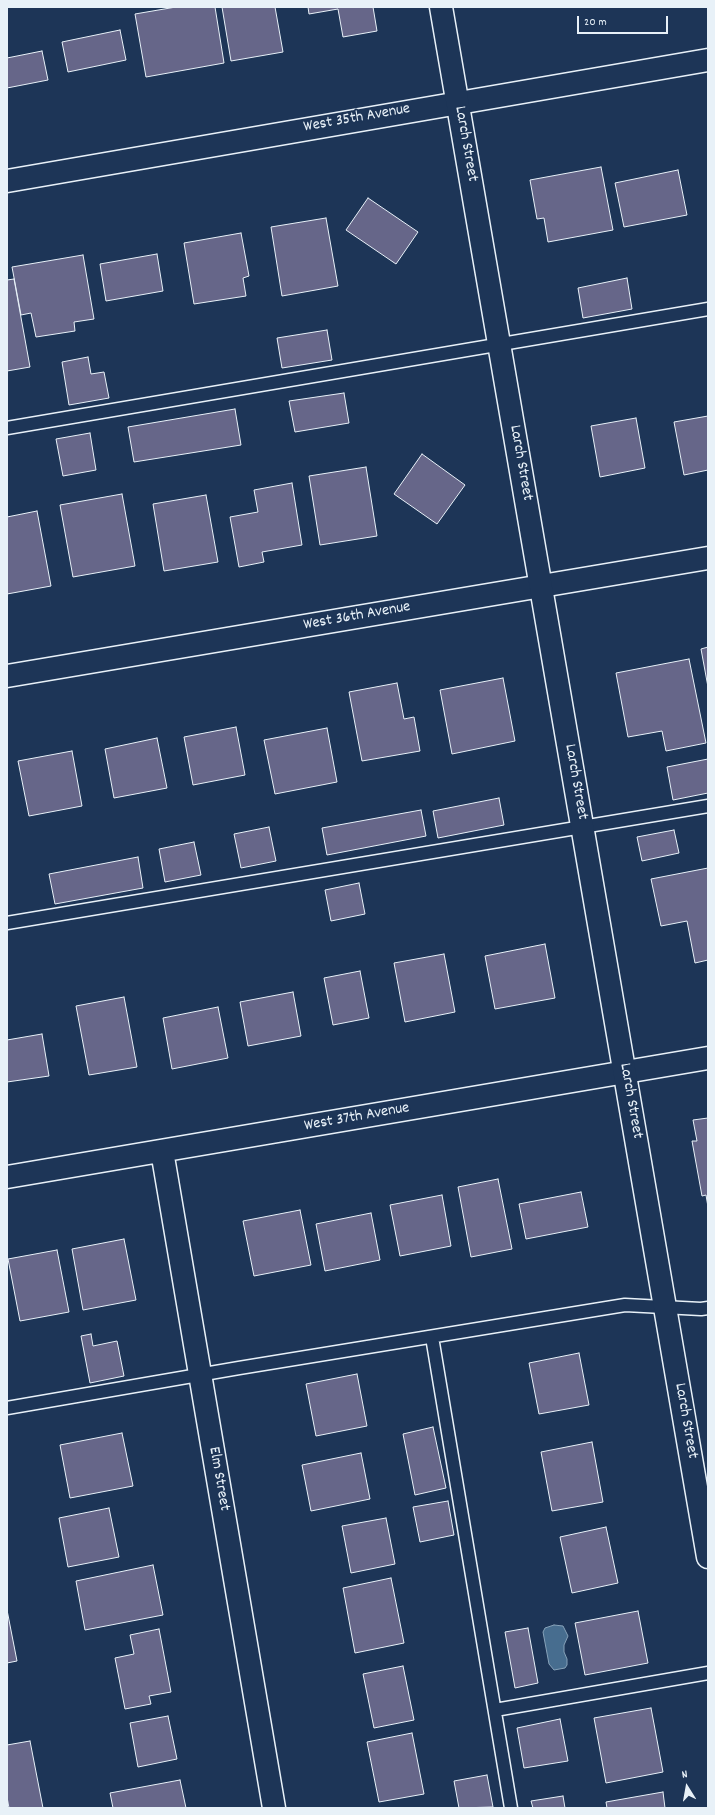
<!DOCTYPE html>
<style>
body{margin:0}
#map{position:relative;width:715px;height:1815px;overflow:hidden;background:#1d3557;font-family:Dekko,sans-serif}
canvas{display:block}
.frame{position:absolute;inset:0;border:8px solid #e8f1f8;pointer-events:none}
.north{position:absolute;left:667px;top:1767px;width:40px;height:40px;-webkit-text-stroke:3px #1d3557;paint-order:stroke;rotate:349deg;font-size:11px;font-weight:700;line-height:16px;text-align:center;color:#e8f1f8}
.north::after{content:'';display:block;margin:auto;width:14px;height:18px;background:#e8f1f8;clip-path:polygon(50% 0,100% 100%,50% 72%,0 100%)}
.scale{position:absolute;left:577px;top:16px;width:91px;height:18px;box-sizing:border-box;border:2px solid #e8f1f8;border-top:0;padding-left:5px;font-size:12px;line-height:14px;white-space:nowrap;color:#e8f1f8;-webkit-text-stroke:3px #1d3557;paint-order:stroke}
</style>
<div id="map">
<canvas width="715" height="1815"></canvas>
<div class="frame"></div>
<div class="north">N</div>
<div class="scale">20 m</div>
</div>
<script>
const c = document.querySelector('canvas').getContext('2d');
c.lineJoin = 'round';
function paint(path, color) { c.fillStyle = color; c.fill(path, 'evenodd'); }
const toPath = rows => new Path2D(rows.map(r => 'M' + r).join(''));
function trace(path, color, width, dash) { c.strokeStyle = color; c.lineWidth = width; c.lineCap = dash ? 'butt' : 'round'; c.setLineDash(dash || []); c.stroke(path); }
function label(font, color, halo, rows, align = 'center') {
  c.font = font + ' Dekko,sans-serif'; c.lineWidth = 3.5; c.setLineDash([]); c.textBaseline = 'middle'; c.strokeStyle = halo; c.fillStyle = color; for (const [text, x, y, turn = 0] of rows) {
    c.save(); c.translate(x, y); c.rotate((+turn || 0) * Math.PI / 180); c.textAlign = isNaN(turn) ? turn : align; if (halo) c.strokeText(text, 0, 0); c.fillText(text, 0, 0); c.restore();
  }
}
const water = toPath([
 [554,1625,563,1626,568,1636,564,1645,564,1652,567,1659,567,1665,565,1668,554,1670,549,1664,543,1632,545,1628,554,1625]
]);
paint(water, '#476d8f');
trace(water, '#87a2b9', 1);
const building = toPath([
 [176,7,215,7,224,63,146,77,135,14,176,7],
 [222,7,275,7,283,52,231,61,222,7],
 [308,7,373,7,377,31,343,37,338,9,309,14,308,7],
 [120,30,126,60,68,72,62,42,120,30],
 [42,51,48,80,7,88,7,58,42,51],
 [601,167,613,230,548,242,544,218,537,219,530,180,601,167],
 [678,170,687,215,624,227,615,183,678,170],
 [368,198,418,232,396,264,346,230,368,198],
 [326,218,338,286,282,296,271,227,326,218],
 [241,233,249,276,243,278,246,296,194,304,184,243,241,233],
 [157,254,163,291,106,301,100,264,157,254],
 [83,255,94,319,74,322,75,331,36,337,31,313,21,315,12,267,83,255],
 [627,278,632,309,583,318,578,288,627,278],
 [14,279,30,367,7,371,7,280,14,279],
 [327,330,332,360,282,368,277,338,327,330],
 [88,357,91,374,104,372,109,398,69,405,62,362,88,357],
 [344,393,349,423,295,432,289,401,344,393],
 [235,409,241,445,134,462,128,427,235,409],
 [708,416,708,470,684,475,674,422,708,416],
 [636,418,645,468,600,477,591,426,636,418],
 [90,433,96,470,63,476,56,439,90,433],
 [422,454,465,485,437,524,394,494,422,454],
 [366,467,377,536,320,545,309,476,366,467],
 [292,483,302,545,262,552,264,562,239,567,230,517,258,512,254,490,292,483],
 [122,494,135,566,73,577,60,505,122,494],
 [206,495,218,562,164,571,153,504,206,495],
 [37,511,51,586,7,594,7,517,37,511],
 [708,647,708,687,701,649,708,647],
 [689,659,706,743,666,751,662,731,628,737,616,673,689,659],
 [503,678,515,741,452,754,440,690,503,678],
 [397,683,404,719,414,717,420,751,362,761,349,692,397,683],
 [236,727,245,775,193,785,184,737,236,727],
 [327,728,337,782,275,794,264,740,327,728],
 [157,738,167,788,114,798,105,749,157,738],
 [72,751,82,806,29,816,18,761,72,751],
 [708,759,708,793,673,800,667,767,708,759],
 [499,798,504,825,438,838,433,811,499,798],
 [421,810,426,836,327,855,322,828,421,810],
 [269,827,276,861,241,868,234,834,269,827],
 [674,830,679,853,642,861,637,837,674,830],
 [194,842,201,875,165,882,159,849,194,842],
 [138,857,143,888,55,904,49,874,138,857],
 [708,868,708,960,695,963,687,921,661,926,651,879,708,868],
 [359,883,365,914,331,921,325,890,359,883],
 [545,944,555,998,495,1009,485,956,545,944],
 [444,954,455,1012,405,1022,394,963,444,954],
 [360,971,369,1018,333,1025,324,978,360,971],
 [293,992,301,1036,248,1046,240,1002,293,992],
 [124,997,137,1067,89,1075,76,1006,124,997],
 [218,1007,228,1058,172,1069,163,1018,218,1007],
 [42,1034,49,1076,7,1082,7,1040,42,1034],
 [708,1118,708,1207,706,1195,702,1196,692,1141,697,1141,693,1120,708,1118],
 [498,1179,512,1249,471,1257,458,1187,498,1179],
 [581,1192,588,1227,526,1239,519,1204,581,1192],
 [442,1195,451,1246,400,1256,390,1205,442,1195],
 [300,1210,311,1265,254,1276,243,1221,300,1210],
 [371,1213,380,1260,325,1271,316,1224,371,1213],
 [124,1239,136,1300,83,1310,72,1249,124,1239],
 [57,1250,69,1312,20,1321,8,1259,57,1250],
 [91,1334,93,1346,117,1341,124,1376,90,1383,81,1336,91,1334],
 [579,1353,589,1405,539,1414,529,1363,579,1353],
 [357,1374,367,1426,316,1436,306,1384,357,1374],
 [433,1427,446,1488,415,1495,403,1434,433,1427],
 [122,1433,133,1486,70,1498,60,1445,122,1433],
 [592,1442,603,1502,552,1511,541,1452,592,1442],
 [361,1453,370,1499,311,1511,302,1465,361,1453],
 [448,1501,454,1535,420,1542,413,1507,448,1501],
 [109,1508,119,1557,68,1567,59,1518,109,1508],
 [386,1518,395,1564,351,1573,342,1526,386,1518],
 [606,1527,618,1583,572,1593,560,1537,606,1527],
 [153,1565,163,1615,85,1630,76,1581,153,1565],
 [391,1578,404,1643,355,1653,343,1588,391,1578],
 [7,1610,17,1661,7,1663,7,1610],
 [638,1611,648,1663,585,1675,575,1623,638,1611],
 [528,1628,538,1683,515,1688,505,1632,528,1628],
 [159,1629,171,1692,149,1696,151,1704,125,1709,115,1658,134,1654,130,1635,159,1629],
 [403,1666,414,1720,374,1728,363,1674,403,1666],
 [651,1708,663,1772,606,1783,594,1718,651,1708],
 [168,1716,177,1759,138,1767,130,1723,168,1716],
 [560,1719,568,1761,524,1768,517,1728,560,1719],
 [412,1733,424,1794,379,1802,367,1742,412,1733],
 [30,1741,43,1808,9,1808,7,1797,7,1745,30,1741],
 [487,1775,493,1807,459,1808,454,1781,487,1775],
 [180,1780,186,1808,113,1808,110,1793,180,1780],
 [663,1792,665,1808,607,1808,606,1802,663,1792],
 [563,1796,565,1808,533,1808,531,1801,563,1796]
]);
paint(building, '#666689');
trace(building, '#e8f1f8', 1);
const service = toPath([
 [7,428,708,309],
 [7,923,708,806],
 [432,1337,511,1808],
 [7,1408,239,1368,625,1305,701,1309,708,1308],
 [495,1710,708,1673]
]);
const minor = toPath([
 [7,181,708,60],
 [7,676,708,558],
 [162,1151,274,1808],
 [7,1177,708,1058]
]);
const tertiary = toPath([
 [441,7,708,1557]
]);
trace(service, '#e8f1f8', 15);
trace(minor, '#e8f1f8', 25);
trace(tertiary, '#e8f1f8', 25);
trace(service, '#1d3557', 12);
trace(minor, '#1d3557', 22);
trace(tertiary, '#1d3557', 22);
label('16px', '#e8f1f8', '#1d3557', [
 ["West 35th Avenue",357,119,-10],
 ["Larch Street",465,144,80],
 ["Larch Street",520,463,80],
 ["West 36th Avenue",357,617,-10],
 ["Larch Street",575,782,80],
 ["Larch Street",630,1101,80],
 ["West 37th Avenue",357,1118,-10],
 ["Larch Street",685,1421,80],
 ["Elm Street",218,1479,80]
]);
</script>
